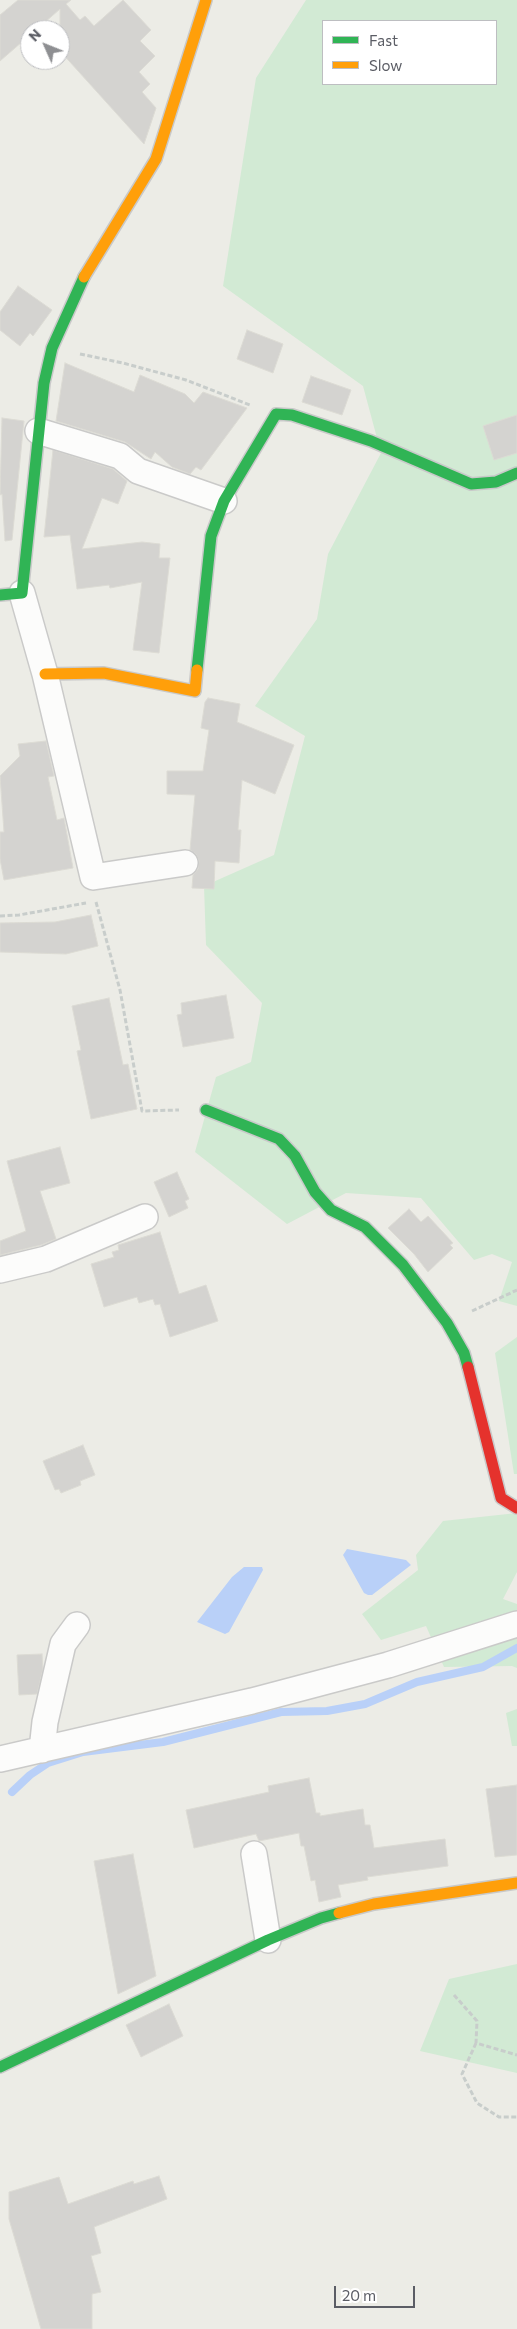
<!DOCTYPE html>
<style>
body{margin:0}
#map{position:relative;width:517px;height:2329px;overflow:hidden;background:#ecece6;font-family:Commissioner,sans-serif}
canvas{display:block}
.legend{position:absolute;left:322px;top:20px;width:175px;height:65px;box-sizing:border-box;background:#fff;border:1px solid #bdbec1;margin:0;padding:6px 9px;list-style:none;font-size:15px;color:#5b5d65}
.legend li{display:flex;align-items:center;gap:10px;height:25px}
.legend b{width:25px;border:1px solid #bdbec1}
.north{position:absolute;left:20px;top:20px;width:50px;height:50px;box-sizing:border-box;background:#fff;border:1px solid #bdbec1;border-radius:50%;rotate:314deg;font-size:14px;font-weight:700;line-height:20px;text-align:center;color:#5b5d65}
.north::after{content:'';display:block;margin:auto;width:18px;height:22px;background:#8e8f92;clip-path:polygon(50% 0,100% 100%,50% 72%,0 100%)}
.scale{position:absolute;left:334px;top:2286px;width:81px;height:22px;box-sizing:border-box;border:2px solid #5b5d65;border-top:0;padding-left:6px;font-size:15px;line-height:18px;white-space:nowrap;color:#5b5d65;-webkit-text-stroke:4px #fff;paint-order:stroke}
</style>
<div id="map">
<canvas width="517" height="2329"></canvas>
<ul class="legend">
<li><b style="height:6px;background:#30b455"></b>Fast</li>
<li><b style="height:6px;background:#ff9f0a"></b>Slow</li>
</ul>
<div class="north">N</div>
<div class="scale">20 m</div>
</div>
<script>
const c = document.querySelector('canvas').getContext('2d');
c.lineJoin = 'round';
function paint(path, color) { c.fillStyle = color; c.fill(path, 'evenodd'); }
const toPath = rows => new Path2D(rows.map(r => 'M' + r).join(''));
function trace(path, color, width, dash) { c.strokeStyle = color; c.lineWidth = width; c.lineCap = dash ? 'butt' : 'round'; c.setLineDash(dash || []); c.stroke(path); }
paint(toPath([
 [306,0,517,0,517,1306,499,1301,512,1262,492,1254,474,1260,421,1198,346,1193,287,1224,195,1152,216,1077,251,1062,262,1003,206,945,204,886,274,855,305,736,255,706,317,619,328,554,381,453,363,386,223,286,256,78],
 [323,21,496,21,496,84,323,84],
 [517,1337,517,1474,514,1474,495,1353],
 [517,1513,517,1572,503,1599,517,1604,517,1668,512,1666,444,1667,426,1626,381,1640,362,1614,418,1570,416,1555,443,1521],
 [517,1709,517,1746,512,1746,506,1713],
 [517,1964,517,2073,420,2051,449,1979]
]), '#d2ead4');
paint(toPath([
 [347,1549,406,1560,411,1565,372,1595,368,1595,364,1593,343,1555],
 [244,1567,262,1567,263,1570,229,1632,225,1634,197,1622,232,1577]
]), '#b9d0f8');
trace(toPath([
 [12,1792,30,1775,48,1763,83,1752,163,1742,281,1712,327,1711,365,1704,417,1682,483,1667,517,1648]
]), '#b9d0f8', 8);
const building = toPath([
 [18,0,71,0,66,4,80,20,85,16,94,26,123,0,151,30,140,41,155,56,139,72,150,84,142,92,156,108,144,144,60,51,60,9,36,30,30,30,30,35,0,61,0,15,18,0],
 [18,286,52,310,33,336,30,333,20,346,0,330,0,312,18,286],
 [247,330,283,344,273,373,237,359,247,330],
 [65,363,134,392,140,375,185,394,194,403,203,392,247,408,201,470,196,467,190,474,172,467,155,452,151,459,125,442,56,421,65,363],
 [311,376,351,390,342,415,302,402,311,376],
 [517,415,517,453,494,460,483,426,517,415],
 [2,418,24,421,12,540,5,541,2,494,0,495,2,418],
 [53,450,113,469,127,481,118,504,102,498,82,549,142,542,160,544,159,558,170,558,159,653,133,650,142,582,110,588,109,585,77,589,70,535,44,537,53,450],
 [208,698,240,704,237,722,294,745,275,794,242,780,238,830,241,830,239,863,215,861,214,889,192,888,193,875,198,869,199,861,196,854,190,850,195,795,167,794,167,771,203,771,209,730,201,728,205,702,208,698],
 [46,741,54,776,48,777,57,820,64,818,73,868,4,880,0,859,0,832,4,832,0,776,20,756,18,744,46,741],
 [91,915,98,946,66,954,0,952,0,923,55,922,91,915],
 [226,995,234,1038,183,1047,177,1015,182,1014,181,1003,226,995],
 [109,998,123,1065,128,1064,137,1109,91,1119,77,1051,81,1050,72,1006,109,998],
 [60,1147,70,1183,40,1191,56,1239,41,1245,0,1255,0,1241,26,1231,7,1161,60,1147],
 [177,1172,189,1199,185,1201,188,1208,169,1217,154,1182,177,1172],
 [409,1209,421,1222,428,1216,453,1243,450,1245,453,1248,428,1272,414,1254,388,1228,409,1209],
 [160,1232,179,1294,206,1285,218,1321,170,1337,160,1304,155,1305,153,1299,139,1303,137,1297,104,1307,91,1264,114,1257,112,1252,119,1250,118,1245,160,1232],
 [83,1445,95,1475,80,1481,81,1485,61,1493,59,1489,55,1490,43,1461,83,1445],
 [42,1654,43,1669,37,1694,19,1695,17,1655,42,1654],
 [309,1778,316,1813,320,1813,320,1816,363,1809,365,1825,370,1825,374,1848,445,1839,448,1866,367,1877,368,1880,338,1885,341,1897,319,1902,315,1880,311,1881,304,1846,301,1846,299,1833,259,1841,256,1834,194,1848,186,1810,269,1792,268,1786,309,1778],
 [517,1785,517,1855,495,1857,486,1789,517,1785],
 [133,1854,156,1976,118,1994,94,1861,133,1854],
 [169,2004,183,2036,141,2057,126,2025,169,2004],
 [159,2176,167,2199,94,2227,101,2253,91,2256,101,2292,92,2294,92,2329,41,2329,9,2219,9,2192,59,2177,68,2204,133,2181,134,2184,159,2176]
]);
paint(building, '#d4d3d0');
trace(building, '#dcdbd4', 1);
const street = toPath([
 [38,431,120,456,138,471,224,501],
 [22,593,45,674,93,877,185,863],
 [0,1270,46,1259,145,1217],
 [42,1750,45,1722,63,1644,77,1625],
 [0,1759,252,1701,388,1665,517,1624],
 [254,1854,268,1940]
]);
const fast = toPath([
 [0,595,22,593,44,383,52,348,84,277],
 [197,670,211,536,224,501,276,414,292,415,371,441,471,484,496,482,517,473],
 [206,1110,279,1139,295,1156,315,1192,331,1210,365,1227,403,1265,447,1323,464,1353,468,1367],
 [0,2067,268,1940,321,1918,339,1913]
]);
const slow = toPath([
 [84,277,156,159,206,0],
 [45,674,104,673,195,691,197,670],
 [339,1913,374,1904,517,1883]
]);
const jam = toPath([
 [468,1367,501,1498,517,1508]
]);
trace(street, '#cacac9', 28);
trace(fast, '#c9c9c9', 14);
trace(slow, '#c9c9c9', 14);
trace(jam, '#c9c9c9', 14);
trace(toPath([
 [80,354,123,363,186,380,250,405],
 [96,902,120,990,142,1111,179,1110],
 [0,916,19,915,86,903],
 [472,1311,517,1290],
 [454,1995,477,2021,476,2043,517,2055],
 [476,2043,462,2074,477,2103,499,2117,517,2117]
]), '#c8cdcb', 3, [5, 2.5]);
trace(street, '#fcfcfb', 25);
trace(fast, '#30b455', 11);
trace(slow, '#ff9f0a', 11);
trace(jam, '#e5322d', 11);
</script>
